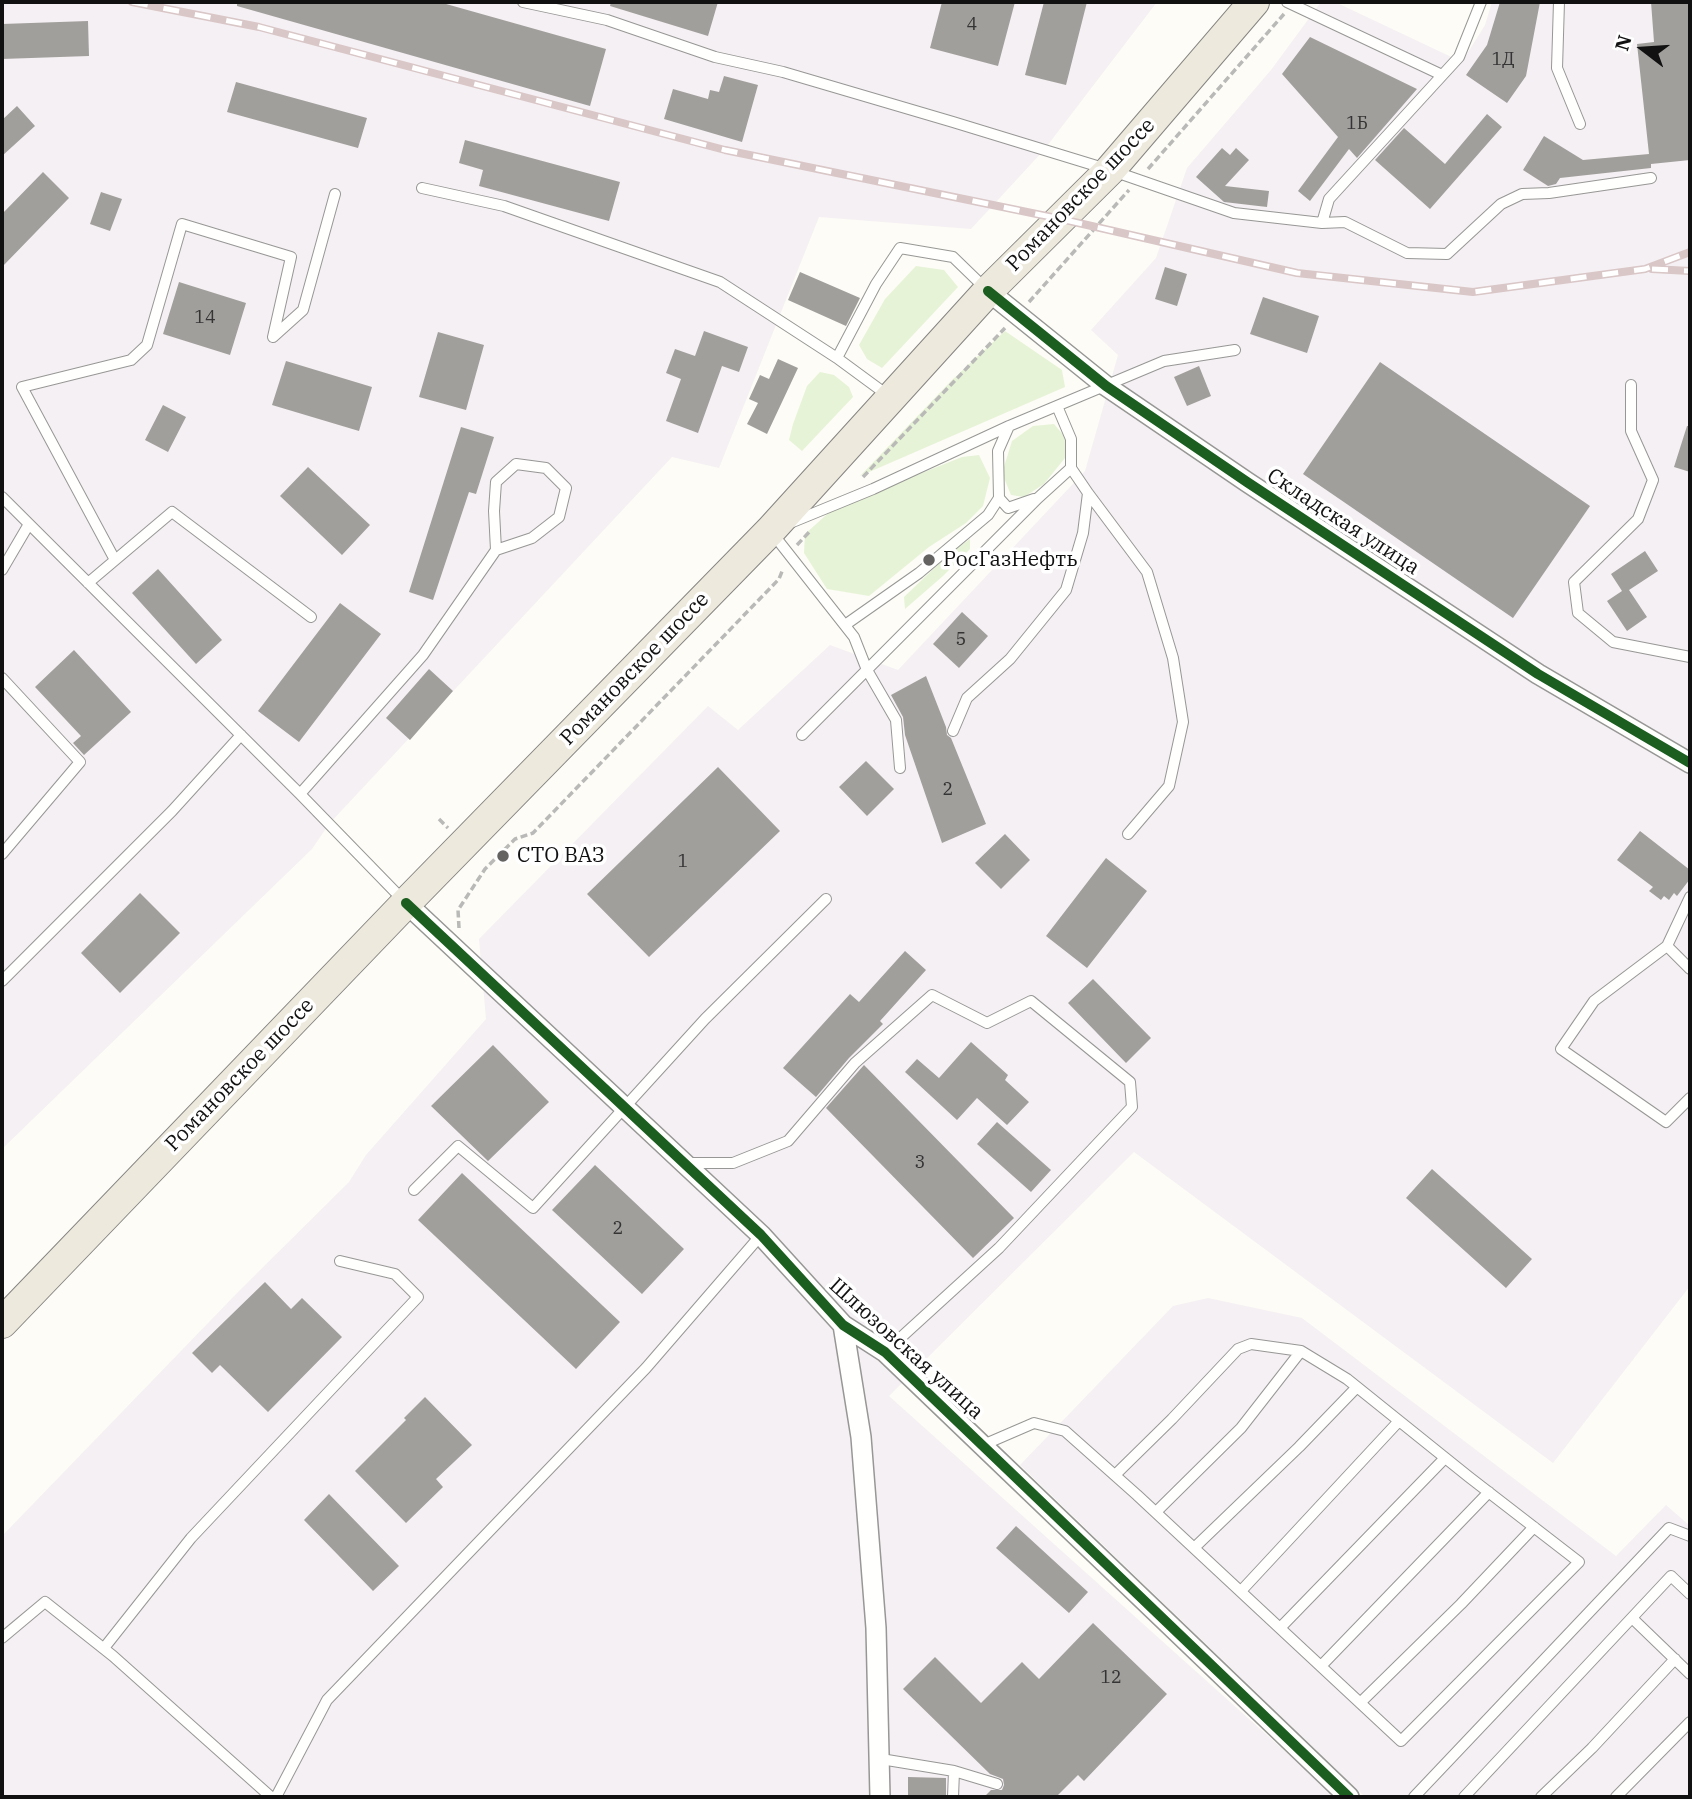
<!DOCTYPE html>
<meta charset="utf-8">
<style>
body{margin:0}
#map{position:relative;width:1692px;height:1799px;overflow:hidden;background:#fdfcf7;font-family:"IBM Plex Serif",serif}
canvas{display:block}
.frame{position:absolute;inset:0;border:4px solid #111;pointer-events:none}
.north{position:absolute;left:1608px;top:14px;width:70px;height:70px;-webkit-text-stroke:5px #fff;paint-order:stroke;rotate:287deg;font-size:19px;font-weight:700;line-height:28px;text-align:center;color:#111}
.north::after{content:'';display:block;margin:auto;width:24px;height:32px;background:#111;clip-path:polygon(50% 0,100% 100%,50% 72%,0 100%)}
</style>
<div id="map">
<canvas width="1692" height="1799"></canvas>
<div class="frame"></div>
<div class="north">N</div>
</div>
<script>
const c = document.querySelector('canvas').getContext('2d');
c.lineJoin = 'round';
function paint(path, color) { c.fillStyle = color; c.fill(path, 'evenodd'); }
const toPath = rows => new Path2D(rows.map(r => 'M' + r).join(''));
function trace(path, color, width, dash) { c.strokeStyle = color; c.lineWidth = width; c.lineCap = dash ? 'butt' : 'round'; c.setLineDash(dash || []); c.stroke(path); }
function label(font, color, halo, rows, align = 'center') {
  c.font = font + ' "IBM Plex Serif",serif'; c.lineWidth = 7; c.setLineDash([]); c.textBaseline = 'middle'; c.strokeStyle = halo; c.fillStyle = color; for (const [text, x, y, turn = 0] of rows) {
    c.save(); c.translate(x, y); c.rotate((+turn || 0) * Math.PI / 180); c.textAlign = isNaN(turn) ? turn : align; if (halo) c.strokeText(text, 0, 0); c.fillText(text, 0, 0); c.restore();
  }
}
paint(toPath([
 [2,2,1157,2,1044,150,971,229,819,217,719,468,672,457,329,824,312,849,2,1149],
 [1321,2,1335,2,1462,62,1485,25,1492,2,1690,2,1690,1286,1553,1463,1134,1152,889,1396,1336,1797,2,1797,2,1536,239,1291,349,1182,366,1155,486,1019,479,939,708,706,738,730,830,645,898,670,1085,471,1118,355,1091,330,1156,258,1187,168,1271,70],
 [1208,1298,1302,1318,1616,1556,1666,1505,1690,1526,1690,1797,1365,1797,1020,1465,1173,1306]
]), '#f5f0f3');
paint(toPath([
 [916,266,944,270,958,287,882,368,867,359,859,345,885,299],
 [1005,331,1062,370,1065,387,860,476,952,380],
 [820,372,834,375,849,387,853,397,802,451,789,440,793,424,807,386],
 [1054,424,1065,437,1065,458,1044,484,1024,497,1011,495,1002,473,1012,441,1033,426],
 [979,455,990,478,983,506,966,523,929,547,869,596,827,589,804,553,805,534,834,508,962,457],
 [970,539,970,549,943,576,905,609,904,597,950,553]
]), '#e7f3d7');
paint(toPath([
 [237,2,439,2,606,49,590,106,237,6],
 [611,2,718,2,708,36,610,6],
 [942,2,1015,2,998,66,930,48],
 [1044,2,1087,2,1066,85,1025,75],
 [1500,2,1540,2,1526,76,1507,103,1466,75,1487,45],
 [1651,2,1690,2,1690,160,1651,164,1651,168,1560,178,1556,184,1548,186,1523,170,1544,136,1583,160,1649,154,1637,44,1654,42],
 [88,21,89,56,2,59,2,24],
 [1310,37,1417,89,1357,158,1349,149,1310,201,1298,191,1338,137,1282,74],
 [724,76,758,85,742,142,664,119,673,89,708,99,710,90,719,92],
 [236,82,367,118,358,148,227,112],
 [17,106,35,126,2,156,2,120],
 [1487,114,1502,127,1430,209,1375,160,1404,128,1445,164],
 [465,140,620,182,609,221,479,186,483,170,459,163],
 [1222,148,1230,155,1236,148,1249,160,1225,186,1269,191,1267,207,1224,202,1196,177],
 [43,172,69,198,2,267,2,214],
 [101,192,122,199,110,231,90,224],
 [1165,267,1187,274,1177,306,1155,299],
 [800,272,860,298,846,326,788,300],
 [179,282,246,303,230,355,163,334],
 [1263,297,1319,316,1307,353,1250,334],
 [704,331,748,347,739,372,722,366,698,433,666,421,681,379,666,373,675,349,695,356],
 [438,332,484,345,466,410,419,397],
 [778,359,798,368,767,434,747,424,758,403,749,399,760,375,769,379],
 [286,361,372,387,359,431,272,405],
 [1380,362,1590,506,1513,618,1303,474],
 [1199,366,1211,396,1187,406,1174,377],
 [163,405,186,417,168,452,145,440],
 [1687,426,1690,426,1690,472,1674,467],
 [461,427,494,437,476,494,469,492,433,600,409,592],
 [308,467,370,525,342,555,280,496],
 [1645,551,1658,571,1629,590,1647,617,1627,631,1607,601,1622,591,1611,574],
 [158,569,222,640,196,664,132,593],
 [340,603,381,634,299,742,258,711],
 [962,612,988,636,959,668,933,644],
 [74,650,131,712,84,755,73,743,81,736,35,687],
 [429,669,453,691,410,740,386,718],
 [926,676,946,727,947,735,951,738,986,824,942,843,905,735,903,717,891,695],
 [866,761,894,789,867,816,839,787],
 [718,767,780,831,649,957,587,894],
 [1640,831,1690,870,1690,879,1677,896,1674,893,1669,900,1664,896,1661,900,1649,891,1653,887,1617,860],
 [1005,834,1030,860,1001,889,975,863],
 [1106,858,1147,891,1087,968,1046,936],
 [140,893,180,933,120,993,81,953],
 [905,951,926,970,880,1021,883,1024,849,1058,816,1097,783,1068,850,994,859,1002],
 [1093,979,1151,1038,1126,1063,1068,1003],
 [971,1042,1008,1075,1005,1080,1029,1102,1007,1125,977,1098,957,1120,905,1072,917,1059,939,1078],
 [493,1045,549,1102,488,1161,431,1106],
 [864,1065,1014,1218,973,1258,826,1108],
 [997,1122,1051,1170,1031,1192,977,1144],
 [595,1165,684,1249,642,1294,552,1210],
 [1432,1169,1532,1259,1506,1288,1406,1198],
 [462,1173,620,1322,576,1369,418,1220],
 [265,1282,291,1309,302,1298,342,1337,268,1412,220,1365,212,1373,192,1353],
 [425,1397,472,1445,436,1479,443,1487,406,1523,355,1471,406,1420,404,1418],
 [329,1494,399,1566,373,1591,304,1520],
 [1016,1526,1088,1592,1069,1613,996,1548],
 [1093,1623,1167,1694,1084,1781,1078,1775,1056,1797,984,1797,991,1790,1002,1790,1004,1785,1003,1779,990,1774,903,1689,935,1657,981,1703,1022,1662,1039,1679],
 [908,1777,946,1778,946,1797,908,1797]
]), '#a19f9c');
const lane = toPath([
 [523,2,607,20,715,57,783,72,953,122,1110,170,1234,213,1322,223,1329,199,1459,57,1481,2],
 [1287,2,1442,75],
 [1559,2,1557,68,1580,124],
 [422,188,504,206,720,282,837,358],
 [1322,223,1345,222,1407,253,1447,254,1501,204,1522,194,1549,193,1651,178],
 [1631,385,1631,431,1653,480,1638,519,1574,582,1578,613,1613,642,1690,657],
 [890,397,837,358,876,284,900,248,953,257,987,290],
 [1009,426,998,451,999,498,1008,508,1034,499],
 [1088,493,1147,572,1173,658,1183,722,1169,786,1128,834],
 [2,497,300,794,403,900],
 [790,523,873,489,1009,426,1164,361,1235,350],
 [773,534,854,637,867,670,896,720,900,768],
 [115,560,22,387,131,360,147,345,182,224,291,257,273,337,303,310,335,194],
 [2,570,29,524],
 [88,583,172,512,311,617],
 [845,625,919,573,988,515,999,498],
 [2,678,80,762,2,854],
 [953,731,967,698,1010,659,1066,590,1083,533,1088,493,1071,468],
 [802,735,1038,498,1071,468,1071,439,1057,406],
 [300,794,423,655,496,550,494,511,496,482,516,464,546,468,566,488,559,517,532,538,496,550],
 [1690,897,1667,946,1594,1001,1561,1049,1666,1122,1690,1098],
 [1667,946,1690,969],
 [2,981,172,811,241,735],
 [685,1163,733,1163,788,1141,855,1063,932,995,987,1023,1031,1001,1130,1082,1132,1107,999,1248,885,1352],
 [414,1190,458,1146,533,1208,705,1019,826,899],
 [983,1445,1034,1423,1065,1431,1137,1495,1401,1741,1579,1562,1469,1477,1347,1379,1301,1351,1251,1344,1238,1349,1172,1419,1115,1475],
 [1156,1512,1241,1428,1301,1351],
 [1194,1548,1299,1447,1357,1387],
 [1241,1591,1399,1421],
 [1632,1618,1690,1674],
 [1280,1628,1445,1458],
 [2,1638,45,1602,113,1656,271,1797],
 [104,1648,191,1538,418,1297,395,1274,340,1261],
 [1321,1666,1489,1492],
 [1360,1703,1461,1604,1534,1527],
 [881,1759,954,1771,997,1784],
 [276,1797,327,1700,646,1368,761,1235],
 [953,1797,954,1771],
 [1414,1797,1669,1528,1690,1536],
 [1464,1797,1671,1576,1690,1594],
 [1541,1797,1592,1748,1675,1659],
 [1616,1797,1690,1722]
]);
const street = toPath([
 [988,291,1106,386,1247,482,1538,674,1690,763],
 [406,903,761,1235,843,1325,885,1352,1349,1797],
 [843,1325,861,1437,876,1628,880,1797]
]);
const primary = toPath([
 [2,1323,406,903,770,531,988,291,1110,170,1254,2]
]);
trace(lane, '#979795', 12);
trace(street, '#979795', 22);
trace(primary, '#858482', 32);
trace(toPath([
 [1148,169,1284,14],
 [1029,302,1129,190],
 [863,477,1005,328],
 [797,545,811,530],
 [439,819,448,828],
 [459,928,458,910,485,869,515,839,533,833,779,579,783,569]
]), '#b9b9b8', 3.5, [7, 3.5]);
trace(lane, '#fffffe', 10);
trace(street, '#fffffe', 19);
trace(primary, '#ede9dc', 30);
const rail = toPath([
 [132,2,259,27,725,150,1061,219,1297,273,1473,292,1645,269,1690,252],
 [1652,269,1690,271]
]);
trace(rail, '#d9c6c7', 8);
trace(rail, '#fff', 5, [16]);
trace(toPath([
 [988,291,1106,386,1247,482,1538,674,1690,763],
 [406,903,761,1235,843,1325,885,1352,1349,1797]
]), '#1b5e20', 10);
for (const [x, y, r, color] of [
 [929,560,7,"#646362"],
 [503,856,7,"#646362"]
]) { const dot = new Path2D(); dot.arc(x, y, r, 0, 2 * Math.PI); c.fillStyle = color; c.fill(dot); trace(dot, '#fff', 2.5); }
label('18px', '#353434', null, [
 ["4",972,25],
 ["1Д",1503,60],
 ["1Б",1357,124],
 ["14",205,318],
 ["5",961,640],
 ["2",948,790],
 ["1",683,862],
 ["3",920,1163],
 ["2",618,1229],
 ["12",1111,1678]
]);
label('21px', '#111', '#fff', [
 ["Романовское шоссе",1081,195,-46],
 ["Складская улица",1343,522,33],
 ["Романовское шоссе",635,669,-46],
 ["Романовское шоссе",240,1075,-46],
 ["Шлюзовская улица",906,1349,42]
]);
label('21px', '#111', '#fff', [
 ["РосГазНефть",943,560],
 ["СТО ВАЗ",517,856]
], 'left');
</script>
